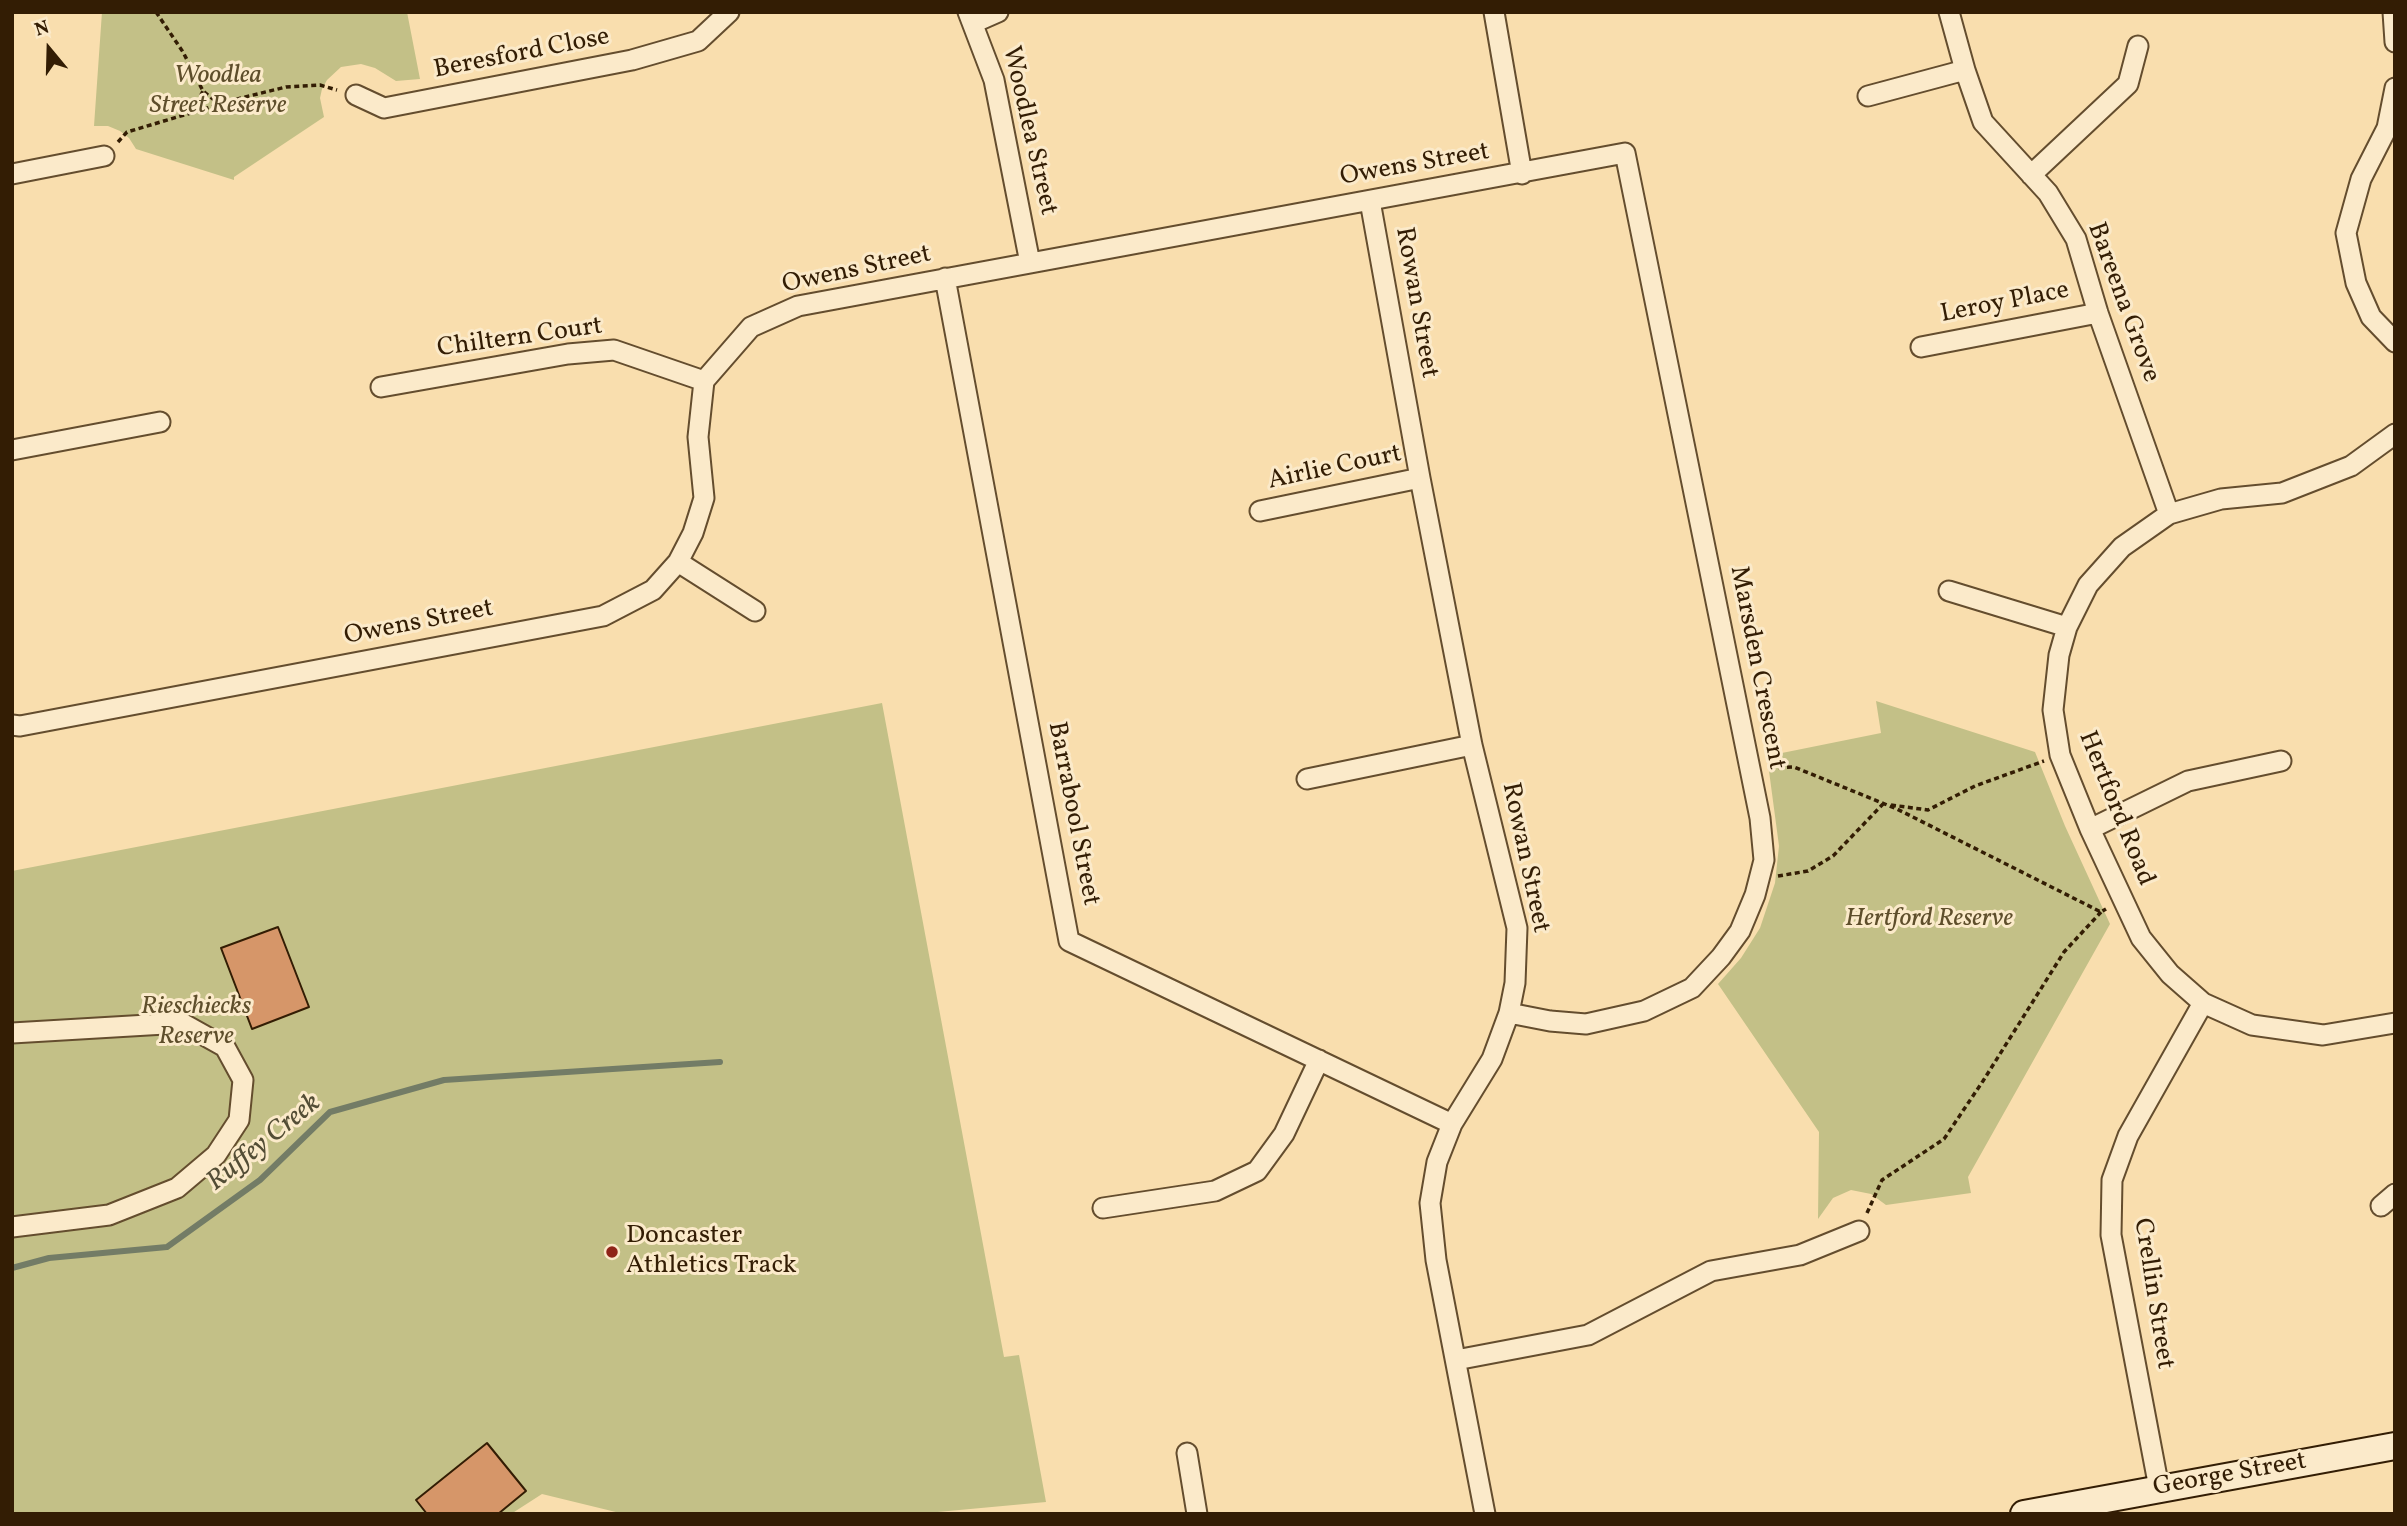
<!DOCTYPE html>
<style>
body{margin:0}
#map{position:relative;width:2407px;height:1526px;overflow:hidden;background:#f9deae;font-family:Vollkorn,serif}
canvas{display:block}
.frame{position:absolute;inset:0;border:14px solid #331d04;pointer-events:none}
.north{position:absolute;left:14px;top:14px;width:70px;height:70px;-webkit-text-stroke:5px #fbeaca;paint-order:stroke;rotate:341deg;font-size:19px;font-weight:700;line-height:28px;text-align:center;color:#331d04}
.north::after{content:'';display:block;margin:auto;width:24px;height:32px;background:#331d04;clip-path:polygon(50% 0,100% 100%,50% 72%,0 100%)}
</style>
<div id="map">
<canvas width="2407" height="1526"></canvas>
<div class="frame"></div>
<div class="north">N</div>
</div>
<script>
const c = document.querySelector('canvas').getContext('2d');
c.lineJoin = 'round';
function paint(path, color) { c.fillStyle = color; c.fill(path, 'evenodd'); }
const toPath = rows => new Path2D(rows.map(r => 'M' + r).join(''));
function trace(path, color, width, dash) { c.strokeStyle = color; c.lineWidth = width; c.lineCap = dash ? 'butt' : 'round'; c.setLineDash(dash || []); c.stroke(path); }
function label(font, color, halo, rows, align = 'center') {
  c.font = font + ' Vollkorn,serif'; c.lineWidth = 6; c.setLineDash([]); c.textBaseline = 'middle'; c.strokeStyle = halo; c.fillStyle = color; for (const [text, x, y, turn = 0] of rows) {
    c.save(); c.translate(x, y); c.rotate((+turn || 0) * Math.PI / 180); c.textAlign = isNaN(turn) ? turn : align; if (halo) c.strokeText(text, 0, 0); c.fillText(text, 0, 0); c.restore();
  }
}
paint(toPath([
 [102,12,407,12,420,79,396,81,375,68,361,64,341,67,327,80,322,89,320,98,324,117,234,177,234,180,136,149,129,138,120,131,108,126,94,126],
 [1876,701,2035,752,2065,826,2110,924,1968,1177,1971,1193,1886,1205,1871,1194,1851,1190,1833,1198,1818,1219,1819,1132,1718,984,1741,958,1760,928,1775,883,1779,846,1767,756,1881,733],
 [882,703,1004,1357,1019,1355,1046,1502,916,1514,624,1514,542,1494,511,1514,12,1514,12,871]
]), '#c3c087');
trace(toPath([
 [12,1268,49,1258,167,1247,260,1180,330,1112,444,1080,720,1062]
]), '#737c66', 6);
const building = toPath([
 [278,927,309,1007,252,1029,221,948,278,927],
 [487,1443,526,1491,498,1514,427,1514,416,1500,487,1443]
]);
paint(building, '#d69669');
trace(building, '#331d04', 2);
const minor = toPath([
 [968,12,994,80,1030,263],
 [1494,12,1522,174],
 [1949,12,1965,70,1983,122,2048,193,2076,239,2098,313,2169,514],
 [2393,12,2395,42],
 [973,23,998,12],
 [2395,88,2387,128,2361,179,2346,233,2356,283,2371,317,2395,342],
 [356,95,384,108,632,60,698,41,729,12],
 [1868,96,1965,70],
 [12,174,104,156],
 [2031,175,2128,84,2138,46],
 [1370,201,1420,478,1472,745,1517,928,1515,983,1509,1013,1492,1059,1452,1124,1437,1162,1430,1203,1436,1260,1485,1514],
 [945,278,1069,941,1452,1124],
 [1921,347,2098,313],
 [381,387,568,354,614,350,704,381],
 [2395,434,2351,466,2282,493,2221,499,2169,514,2122,547,2088,585,2067,627,2059,655,2053,710,2060,755,2090,829,2141,938,2170,974,2203,1003,2252,1025,2323,1035,2395,1023],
 [12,450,160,422],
 [1260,511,1420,478],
 [678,562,755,611],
 [1949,591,2067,627],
 [12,725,20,726,603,616,653,590,678,562,693,533,704,498,698,437,704,381,751,327,798,306,1625,153,1760,818,1764,860,1755,895,1740,931,1721,957,1692,988,1644,1011,1586,1024,1550,1021,1509,1013],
 [1307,779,1472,745],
 [2090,829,2188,781,2281,761],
 [12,1033,182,1023,225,1047,243,1080,239,1120,216,1155,177,1188,109,1215,12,1227],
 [2381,1206,2395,1194],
 [1103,1208,1215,1191,1257,1171,1284,1134,1319,1060],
 [1456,1360,1588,1335,1711,1271,1800,1255,1859,1231],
 [1187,1453,1197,1514],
 [2159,1488,2111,1235,2112,1180,2128,1136,2203,1003]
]);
const secondary = toPath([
 [2024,1514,2395,1446]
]);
trace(minor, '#644d2e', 23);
trace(secondary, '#331d04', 30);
trace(toPath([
 [156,12,183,52,203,91,219,104],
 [193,111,203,91],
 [118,142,127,132,241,98,286,87,320,85,337,90],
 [1770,768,1794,767,1897,809,2101,912,2106,909],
 [1891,805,1928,810,1975,786,2044,761],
 [1778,876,1808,871,1833,856,1883,804],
 [1867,1213,1882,1180,1944,1139,1983,1081,2064,952,2101,912]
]), '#331d04', 3.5, [5, 3.5]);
trace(minor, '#fbeaca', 19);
trace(secondary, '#fbeaca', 26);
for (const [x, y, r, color] of [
 [612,1252,7,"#8f2418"]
]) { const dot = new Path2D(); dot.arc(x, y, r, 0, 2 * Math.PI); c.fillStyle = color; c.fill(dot); trace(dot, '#fbeaca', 2.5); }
label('26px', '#331d04', '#fbeaca', [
 ["Beresford Close",522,55,-11],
 ["Woodlea Street",1028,131,77],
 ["Owens Street",1415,166,-10],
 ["Owens Street",857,271,-12],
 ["Rowan Street",1415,303,80],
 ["Bareena Grove",2122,303,70],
 ["Leroy Place",2005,304,-11],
 ["Chiltern Court",520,339,-8],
 ["Airlie Court",1335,469,-12],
 ["Owens Street",419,624,-11],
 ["Marsden Crescent",1756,668,79],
 ["Hertford Road",2115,809,68],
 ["Barrabool Street",1072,814,79],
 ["Rowan Street",1524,858,78],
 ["Crellin Street",2152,1294,81],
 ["George Street",2230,1476,-10]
]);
label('italic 26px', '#5e4e2b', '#fbeaca', [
 ["Woodlea",218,77],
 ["Street Reserve",218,107],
 ["Hertford Reserve",1929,920],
 ["Rieschiecks",196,1008],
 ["Reserve",196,1038]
]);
label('26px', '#331d04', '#fbeaca', [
 ["Doncaster",626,1237],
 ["Athletics Track",626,1267]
], 'left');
label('italic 28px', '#534d35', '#fbeaca', [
 ["Ruffey Creek",265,1144,-39]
]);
</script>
